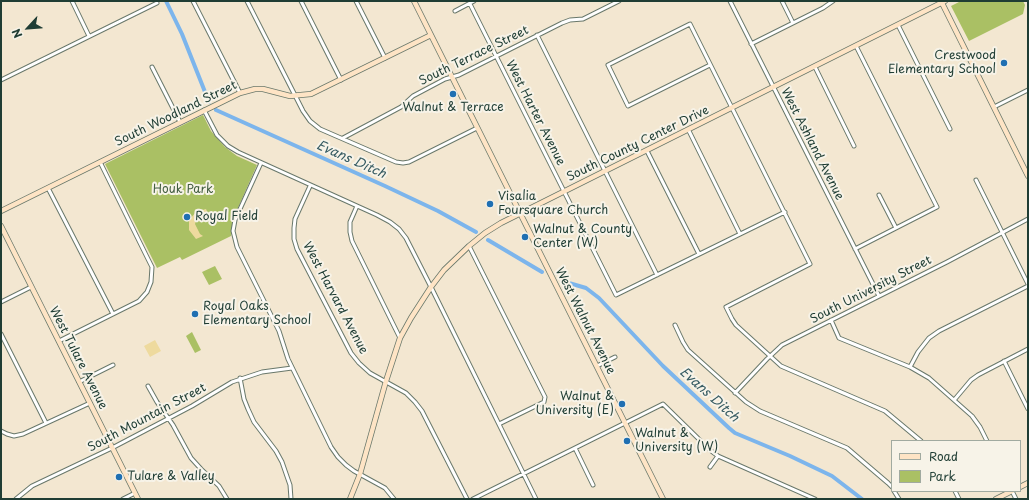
<!DOCTYPE html>
<style>
body{margin:0}
#map{position:relative;width:1029px;height:500px;overflow:hidden;background:#f3e7d1;font-family:"Playpen Sans",sans-serif}
canvas{display:block}
.frame{position:absolute;inset:0;border:2px solid #1f3d34;pointer-events:none}
.legend{position:absolute;left:891px;top:440px;width:130px;height:52px;box-sizing:border-box;background:#f7f3e8;border:1px solid #a1aaa0;margin:0;padding:5px 7px;list-style:none;font-size:12px;color:#1f3d34}
.legend li{display:flex;align-items:center;gap:8px;height:20px}
.legend b{width:20px;border:1px solid #a1aaa0}
.north{position:absolute;left:8px;top:8px;width:40px;height:40px;-webkit-text-stroke:3px #f7f3e8;paint-order:stroke;rotate:244deg;font-size:11px;font-weight:700;line-height:16px;text-align:center;color:#1f3d34}
.north::after{content:'';display:block;margin:auto;width:14px;height:18px;background:#1f3d34;clip-path:polygon(50% 0,100% 100%,50% 72%,0 100%)}
</style>
<div id="map">
<canvas width="1029" height="500"></canvas>
<div class="frame"></div>
<ul class="legend">
<li><b style="height:5px;background:#fee4c5"></b>Road</li>
<li><b style="height:11px;background:#aac064"></b>Park</li>
</ul>
<div class="north">N</div>
</div>
<script>
const c = document.querySelector('canvas').getContext('2d');
c.lineJoin = 'round';
function paint(path, color) { c.fillStyle = color; c.fill(path, 'evenodd'); }
const toPath = rows => new Path2D(rows.map(r => 'M' + r).join(''));
function trace(path, color, width, dash) { c.strokeStyle = color; c.lineWidth = width; c.lineCap = dash ? 'butt' : 'round'; c.setLineDash(dash || []); c.stroke(path); }
function label(font, color, halo, rows, align = 'center') {
  c.font = font + ' "Playpen Sans",sans-serif'; c.lineWidth = 4; c.setLineDash([]); c.textBaseline = 'middle'; c.strokeStyle = halo; c.fillStyle = color; for (const [text, x, y, turn = 0] of rows) {
    c.save(); c.translate(x, y); c.rotate((+turn || 0) * Math.PI / 180); c.textAlign = isNaN(turn) ? turn : align; if (halo) c.strokeText(text, 0, 0); c.fillText(text, 0, 0); c.restore();
  }
}
paint(toPath([
 [961,1,1023,1,1025,5,1023,14,969,41,951,6],
 [203,115,211,131,225,147,237,156,257,165,233,219,231,236,182,260,180,257,157,268,105,164],
 [215,266,222,279,209,285,202,272],
 [192,332,201,350,195,353,186,336]
]), '#aac064');
paint(toPath([
 [206,209,209,216,205,216,196,221,195,224,200,234,203,236,196,239,189,230,189,220,196,212],
 [155,340,161,351,150,357,144,346]
]), '#eeda9e');
trace(toPath([
 [166,1,182,34,209,102],
 [216,110,385,186,438,211,476,232],
 [488,240,542,272],
 [562,281,586,288,599,298,663,366,729,428,735,433,790,456,832,476,862,499]
]), '#7cb5ec', 4);
const street = toPath([
 [72,1,89,36],
 [193,1,240,93],
 [247,1,303,111,310,121,320,129,396,162,403,163,409,162,477,128],
 [301,1,341,80],
 [356,1,385,58],
 [730,1,879,296],
 [782,1,793,23],
 [470,4,616,295,785,212],
 [455,11,474,1],
 [898,25,950,129],
 [537,35,657,275],
 [751,44,823,8,833,1],
 [710,65,628,106,608,65,690,24,810,264,726,307,732,319,736,325,781,366,885,411,921,441],
 [152,67,180,122],
 [815,67,854,146],
 [1,80,157,3],
 [994,107,1028,90],
 [204,110,217,135,228,146,238,152,377,215,390,222,399,229,406,238,431,287,536,499],
 [689,131,740,234],
 [343,138,401,107,413,96,445,79,459,75,562,23,570,20,583,19,619,1],
 [647,151,699,254],
 [261,163,235,220,233,231,237,247,279,331,288,359,331,447,338,457,346,465,354,471,385,488,394,499],
 [976,180,1028,284],
 [310,186,295,219,294,228,294,239,297,249,351,353,359,363,370,373,406,393,415,402,422,411,467,499],
 [48,188,113,314],
 [879,195,896,228],
 [357,206,350,222,350,232,352,241,400,338],
 [469,246,545,397,544,402,499,424],
 [855,249,937,207,856,46],
 [1,302,31,287],
 [831,320,839,338,910,367,929,378,972,416,980,427,987,441],
 [675,325,683,342,688,350,746,402,760,411,847,448,888,483,892,487],
 [1,334,46,423],
 [59,341,139,301,147,292,151,282,152,267,148,259,100,162],
 [1004,361,1028,409],
 [597,366,615,357],
 [910,367,918,352,929,338,939,331,1028,286],
 [240,378,244,399,248,409,254,422,276,451,282,462,290,485,291,499],
 [79,382,113,365],
 [148,386,157,402,173,425,191,458,201,469,219,486,227,499],
 [735,393,767,359,782,345,947,262,1028,219],
 [955,399,971,380,978,375,1028,349],
 [1,431,7,434,14,436,23,434,90,403],
 [575,448,593,485],
 [710,467,718,456],
 [894,491,899,499],
 [955,491,959,499],
 [1012,491,1016,499],
 [16,499,32,486,112,448,192,406,232,382,262,372,292,368],
 [123,499,135,493],
 [473,499,663,404,710,450,718,456,815,499]
]);
const secondary = toPath([
 [414,1,663,499],
 [941,1,1028,176],
 [1,211,240,93,255,89,263,89,290,96,311,94,431,35],
 [1,226,138,499],
 [1020,487,1028,483],
 [350,499,360,474,386,381,400,338,411,318,431,287,444,270,469,246,485,233,501,223,945,1],
 [996,499,1012,491]
]);
trace(street, '#69786b', 5);
trace(secondary, '#69786b', 6);
trace(street, '#fff', 3);
trace(secondary, '#fee4c5', 4.5);
for (const [x, y, r, color] of [
 [1004,63,4,"#1f6fb2"],
 [453,94,4,"#1f6fb2"],
 [490,204,4,"#1f6fb2"],
 [187,217,4,"#1f6fb2"],
 [525,237,4,"#1f6fb2"],
 [195,314,4,"#1f6fb2"],
 [622,404,4,"#1f6fb2"],
 [627,441,4,"#1f6fb2"],
 [119,477,4,"#1f6fb2"]
]) { const dot = new Path2D(); dot.arc(x, y, r, 0, 2 * Math.PI); c.fillStyle = color; c.fill(dot); trace(dot, '#f7f3e8', 1.5); }
label('12px', '#1f3d34', '#f7f3e8', [
 ["South Terrace Street",474,56,-26],
 ["West Harter Avenue",535,113,63],
 ["South Woodland Street",176,114,-26],
 ["South County Center Drive",638,144,-26],
 ["West Ashland Avenue",812,144,63],
 ["South University Street",871,290,-27],
 ["West Harvard Avenue",335,298,62],
 ["West Walnut Avenue",585,321,63],
 ["West Tulare Avenue",78,358,63],
 ["South Mountain Street",147,418,-28]
]);
label('12px', '#1f3d34', '#f7f3e8', [
 ["Crestwood",996,56,"right"],
 ["Elementary School",996,70,"right"],
 ["Walnut & Terrace",453,108,"center"],
 ["Visalia",498,197],
 ["Foursquare Church",498,211],
 ["Royal Field",195,217],
 ["Walnut & County",533,230],
 ["Center (W)",533,244],
 ["Royal Oaks",203,307],
 ["Elementary School",203,321],
 ["Walnut &",614,397,"right"],
 ["University (E)",614,411,"right"],
 ["Walnut &",635,434],
 ["University (W)",635,448],
 ["Tulare & Valley",127,477]
], 'left');
label('12px', '#425e40', '#f7f3e8', [
 ["Houk Park",183,190]
]);
label('italic 13px', '#365b62', '#f7f3e8', [
 ["Evans Ditch",351,160,24],
 ["Evans Ditch",709,395,42]
]);
</script>
